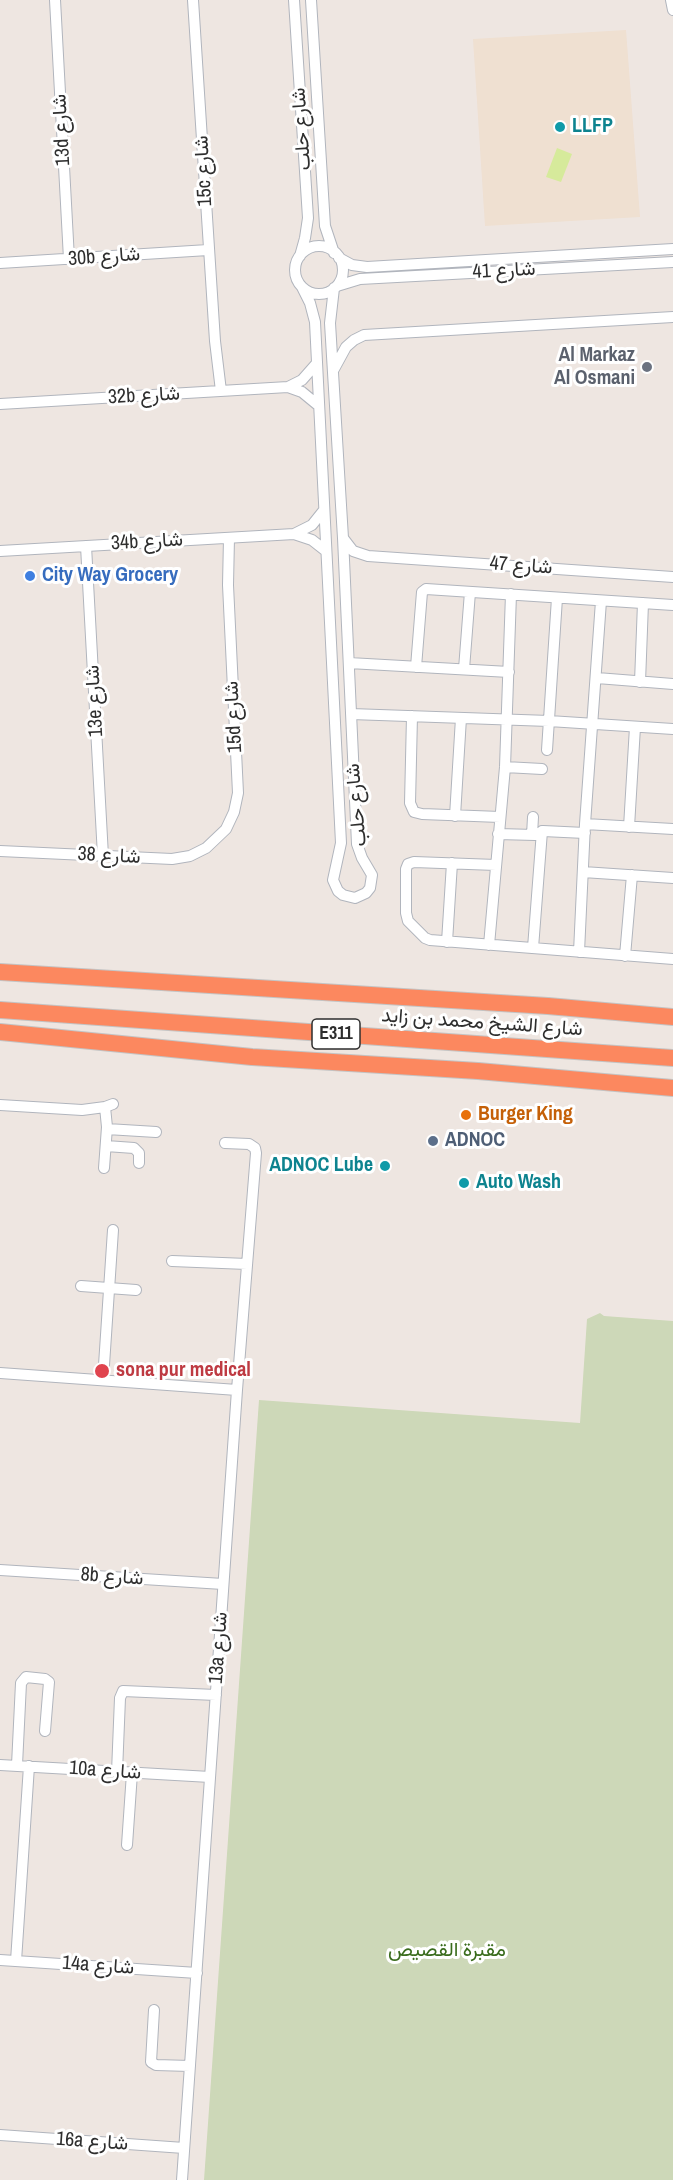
<!DOCTYPE html>
<meta charset="utf-8">
<style>
body{margin:0}
canvas{display:block;background:#eee6e1}
</style>
<canvas width="673" height="2180"></canvas>
<script>
const c = document.querySelector('canvas').getContext('2d');
c.lineJoin = 'round';
function paint(path, color) { c.fillStyle = color; c.fill(path, 'evenodd'); }
const toPath = rows => new Path2D(rows.map(r => 'M' + r).join(''));
function trace(path, color, width, dash) { c.strokeStyle = color; c.lineWidth = width; c.lineCap = dash ? 'butt' : 'round'; c.setLineDash(dash || []); c.stroke(path); }
function label(font, color, halo, rows, align = 'center') {
  c.font = font + ' "Archivo Narrow",Vazirmatn,sans-serif'; c.lineWidth = 6; c.setLineDash([]); c.textBaseline = 'middle'; c.strokeStyle = halo; c.fillStyle = color; for (const [text, x, y, turn = 0] of rows) {
    c.save(); c.translate(x, y); c.rotate((+turn || 0) * Math.PI / 180); c.textAlign = isNaN(turn) ? turn : align; if (halo) c.strokeText(text, 0, 0); c.fillText(text, 0, 0); c.restore();
  }
}
paint(toPath([
 [626,30,640,217,485,226,473,39]
]), '#efe0d1');
paint(toPath([
 [600,1313,604,1316,673,1321,673,2180,204,2180,259,1400,580,1423,587,1319]
]), '#cdd8b8');
paint(toPath([
 [557,148,572,154,561,182,546,177]
]), '#d6ea9b');
const minor = toPath([
 [55,0,69,259],
 [193,0,215,341,221,391],
 [294,0,308,218,305,238,300,256],
 [311,0,325,226,334,253],
 [671,0,673,10],
 '295 270a24 24 0 1 1 48 0a24 24 0 1 1-48 0Z',
 [339,258,352,265,367,267,673,249],
 [0,263,208,250],
 [337,286,360,279,673,262],
 [302,287,310,303,315,322,341,843,333,880,338,891,343,895,355,898,366,893,370,888,372,875,362,858,357,844,343,538,330,323,334,288],
 [334,369,346,347,354,340,364,335,673,317],
 [288,387,302,380,317,363],
 [0,404,288,387,302,392,319,406],
 [294,534,312,525,324,510],
 [343,538,353,551,368,556,673,577],
 [86,546,103,856],
 [0,551,294,534,312,540,326,551],
 [349,663,509,672],
 [416,667,422,592,426,589,673,605],
 [464,669,470,592],
 [597,678,673,684],
 [640,682,643,603],
 [351,714,549,721,673,729],
 [412,716,410,803,414,812,422,814,500,817],
 [547,750,557,598],
 [505,767,542,769],
 [455,816,461,718],
 [585,824,673,829],
 [629,827,635,727],
 [498,834,535,835,543,831,585,833],
 [532,835,533,817],
 [0,851,172,859,190,856,206,848,226,829,234,812,238,793,228,585,229,538],
 [496,865,414,862,408,864,406,869,406,913,408,921,425,938,430,940,673,959],
 [583,872,673,878],
 [447,942,452,863],
 [489,945,505,767,511,594],
 [533,948,542,831],
 [579,952,585,824,601,601],
 [625,956,632,875],
 [0,1105,82,1110,105,1107,113,1104],
 [107,1129,156,1132],
 [106,1146,134,1148,139,1153,139,1163],
 [104,1168,107,1127,105,1107],
 [172,1261,247,1264],
 [81,1286,136,1290],
 [0,1373,237,1390],
 [103,1380,113,1230],
 [0,1570,223,1584],
 [0,1765,210,1777],
 [17,1765,21,1683,26,1677,45,1679,49,1682,45,1731],
 [117,1772,120,1698,123,1691,216,1695],
 [127,1845,132,1773],
 [0,1960,197,1973],
 [16,1961,29,1766],
 [154,2010,151,2062,156,2065,190,2066],
 [0,2135,184,2148],
 [182,2180,237,1390,256,1153,255,1148,249,1144,225,1143]
]);
const highway = toPath([
 [0,972,548,1006,673,1017],
 [0,1010,673,1058],
 [0,1032,252,1057,478,1071,673,1088]
]);
trace(minor, '#b1b5bd', 12);
trace(highway, '#c4c4c4', 18);
trace(minor, '#fff', 10);
trace(highway, '#fc885f', 16);
for (const [x, y, r, color] of [
 [560,127,6,"#0f9aa8"],
 [647,367,6,"#6b7280"],
 [30,576,6,"#3f7fe0"],
 [466,1115,6,"#e8710a"],
 [433,1141,6,"#5c6f8a"],
 [385,1166,6,"#0f9aa8"],
 [464,1183,6,"#0f9aa8"],
 [102,1371,8,"#e0444e"]
]) { const dot = new Path2D(); dot.arc(x, y, r, 0, 2 * Math.PI); c.fillStyle = color; c.fill(dot); trace(dot, '#fff', 2); }
for (const [x, y, w] of [
 [336,1034,48]
]) { const box = new Path2D(); box.roundRect(x - w / 2, y - 15, w, 30, 4.5); c.fillStyle = '#fff'; c.fill(box); trace(box, '#2e2e2e', 1.5); }
label('bold 18px', '#2e2e2e', null, [
 ["E311",336,1034]
]);
label('bold 20px', '#0d838f', '#fff', [
 ["LLFP",572,127],
 ["ADNOC Lube",373,1166,"right"],
 ["Auto Wash",476,1183]
], 'left');
label('20px', '#2e2e2e', '#fff', [
 ["شارع حلب",302,129,-94],
 ["13d شارع",62,130,-93],
 ["15c شارع",204,171,-93],
 ["30b شارع",104,257,-4],
 ["شارع 41",504,271,-3],
 ["32b شارع",144,396,-3],
 ["34b شارع",147,542,-3],
 ["شارع 47",521,566,4],
 ["13e شارع",95,701,-93],
 ["15d شارع",234,717,-93],
 ["شارع حلب",357,805,-95],
 ["شارع 38",109,856,3],
 ["شارع الشيخ محمد بن زايد",482,1023,4],
 ["8b شارع",112,1577,4],
 ["13a شارع",219,1648,-86],
 ["10a شارع",105,1771,4],
 ["14a شارع",98,1966,4],
 ["16a شارع",92,2142,4]
]);
label('bold 20px', '#5b616d', '#fff', [
 ["Al Markaz",635,356],
 ["Al Osmani",635,379]
], 'right');
label('bold 20px', '#366cbe', '#fff', [
 ["City Way Grocery",42,576]
], 'left');
label('bold 20px', '#c56008', '#fff', [
 ["Burger King",478,1115]
], 'left');
label('bold 20px', '#4e5e75', '#fff', [
 ["ADNOC",445,1141]
], 'left');
label('bold 20px', '#be3a42', '#fff', [
 ["sona pur medical",116,1371]
], 'left');
label('20px', '#3a6c1d', '#fff', [
 ["مقبرة القصيص",447,1951]
]);
</script>
